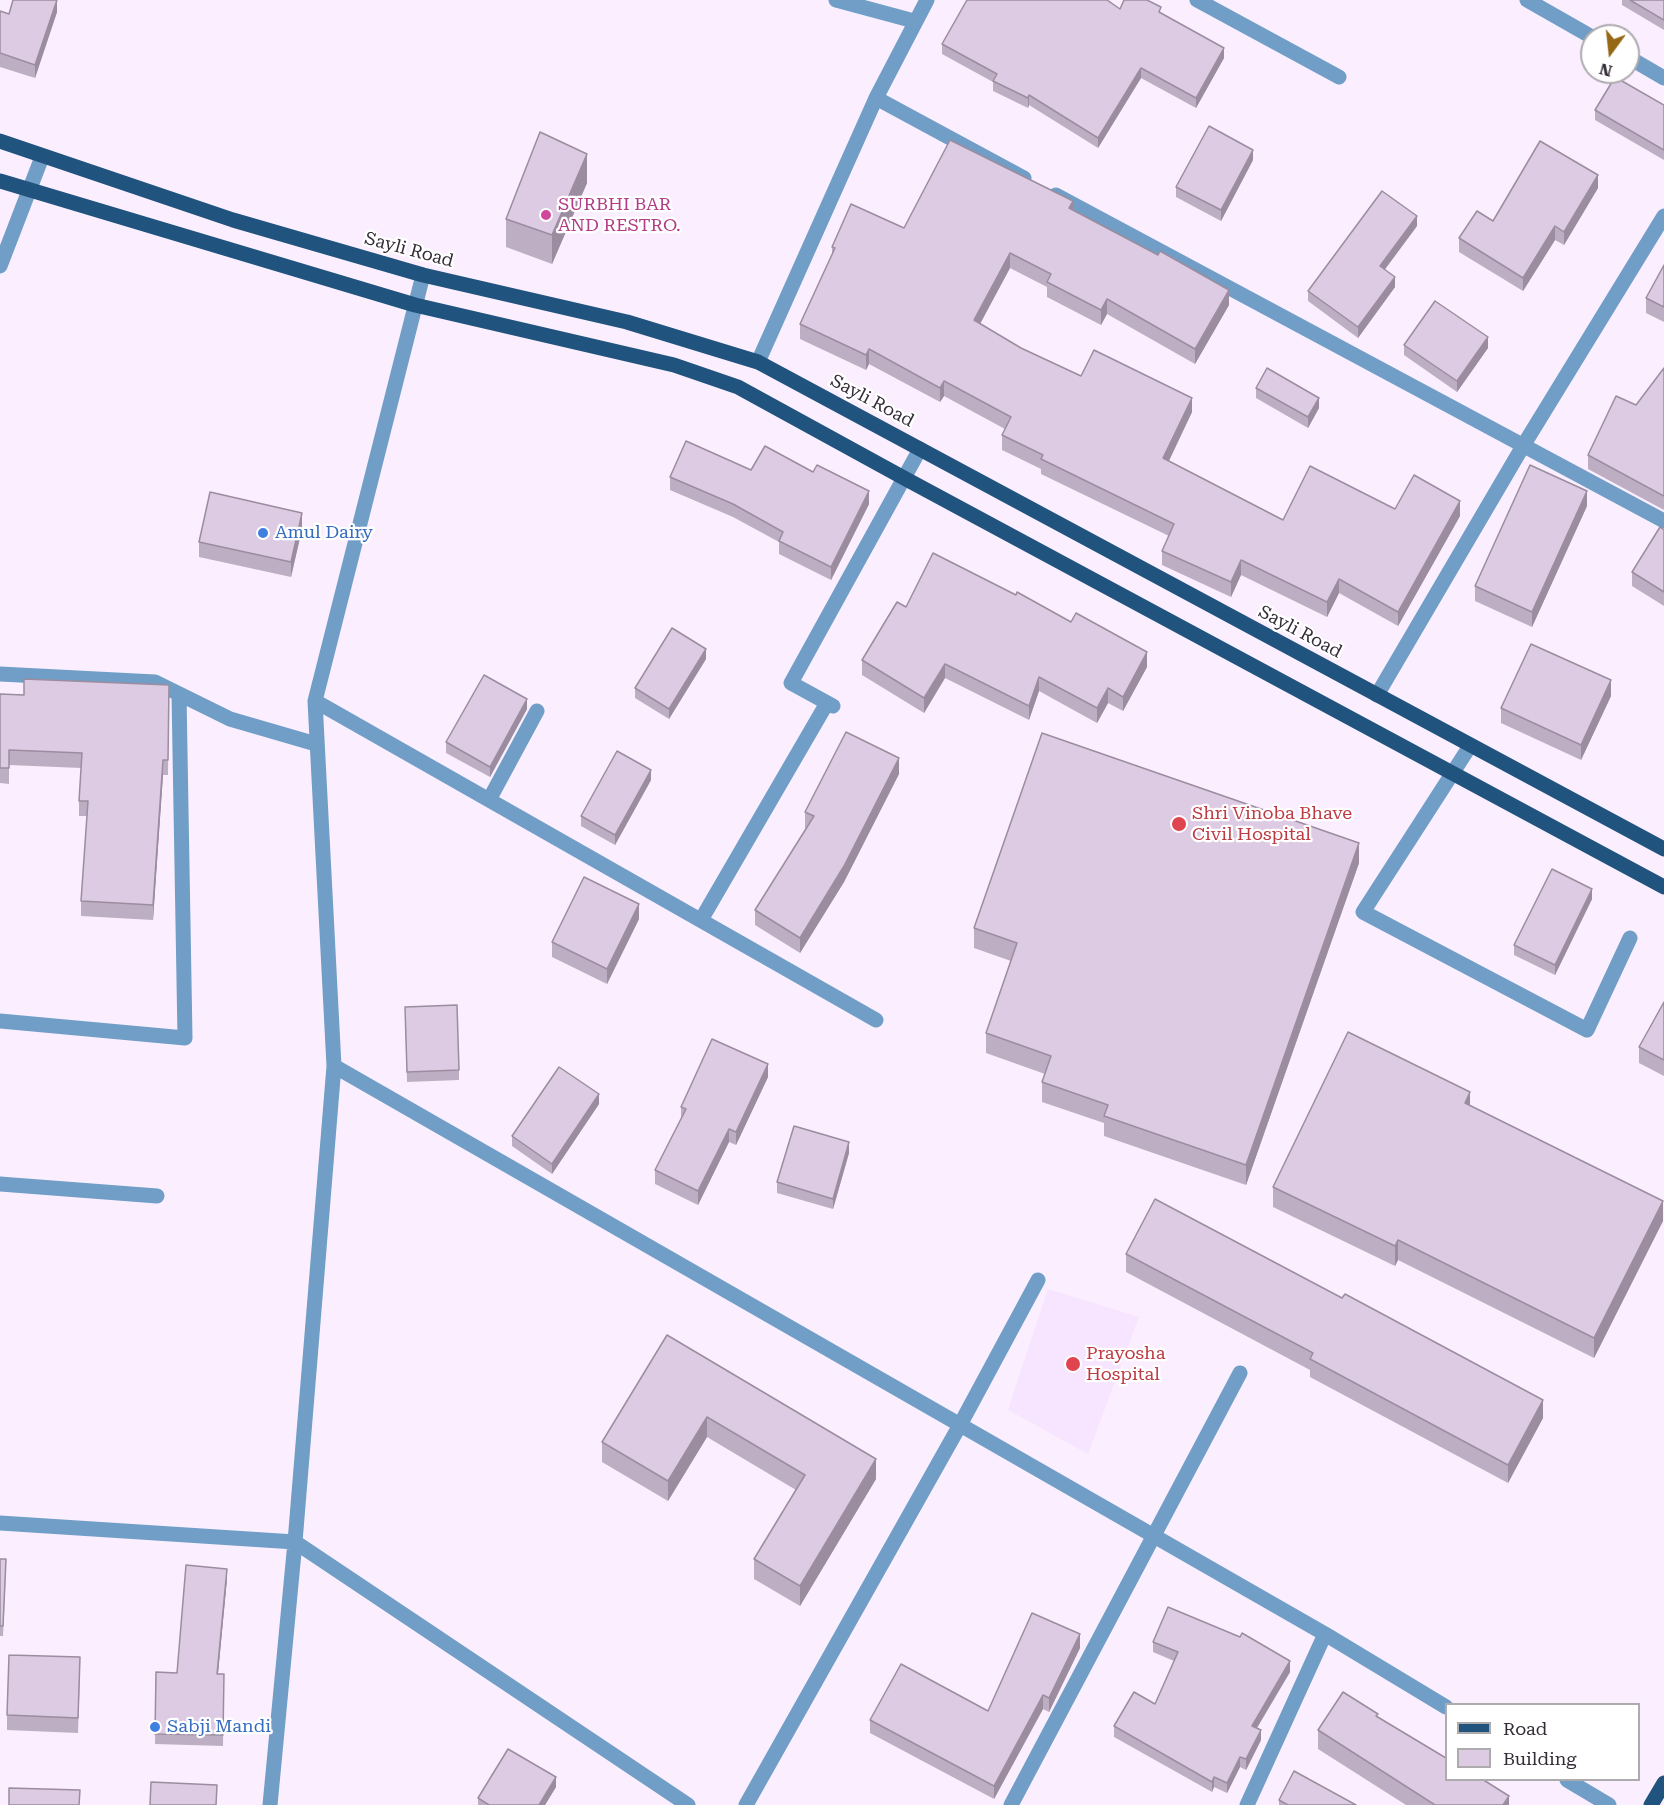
<!DOCTYPE html>
<style>
body{margin:0}
#map{position:relative;width:1664px;height:1805px;overflow:hidden;background:#fbefff;font-family:"Roboto Serif",serif}
canvas{display:block}
.legend{position:absolute;left:1445px;top:1703px;width:195px;height:78px;box-sizing:border-box;background:#fff;border:2px solid #aeabaf;margin:0;padding:8px 10px;list-style:none;font-size:18px;color:#342c36}
.legend li{display:flex;align-items:center;gap:12px;height:30px}
.legend b{width:30px;border:2px solid #aeabaf}
.north{position:absolute;left:1580px;top:24px;width:60px;height:60px;box-sizing:border-box;background:#fff;border:2px solid #aeabaf;border-radius:50%;rotate:195deg;font-size:16px;font-weight:700;line-height:24px;text-align:center;color:#342c36}
.north::after{content:'';display:block;margin:auto;width:21px;height:27px;background:#946814;clip-path:polygon(50% 0,100% 100%,50% 72%,0 100%)}
</style>
<div id="map">
<canvas width="1664" height="1805"></canvas>
<ul class="legend">
<li><b style="height:8px;background:#20537d"></b>Road</li>
<li><b style="height:16px;background:#ddcae3"></b>Building</li>
</ul>
<div class="north">N</div>
</div>
<script>
const c = document.querySelector('canvas').getContext('2d');
c.lineJoin = 'round';
function paint(path, color) { c.fillStyle = color; c.fill(path, 'evenodd'); }
const toPath = rows => new Path2D(rows.map(r => 'M' + r).join(''));
function trace(path, color, width, dash) { c.strokeStyle = color; c.lineWidth = width; c.lineCap = dash ? 'butt' : 'round'; c.setLineDash(dash || []); c.stroke(path); }
function label(font, color, halo, rows, align = 'center') {
  c.font = font + ' "Roboto Serif",serif'; c.lineWidth = 4.5; c.setLineDash([]); c.textBaseline = 'middle'; c.strokeStyle = halo; c.fillStyle = color; for (const [text, x, y, turn = 0] of rows) {
    c.save(); c.translate(x, y); c.rotate((+turn || 0) * Math.PI / 180); c.textAlign = isNaN(turn) ? turn : align; if (halo) c.strokeText(text, 0, 0); c.fillText(text, 0, 0); c.restore();
  }
}
paint(toPath([
 [1048,1289,1139,1317,1088,1454,1008,1410]
]), '#f7e4fe');
trace(toPath([
 [836,0,914,21],
 [1197,0,1339,77],
 [1527,0,1592,37],
 [1628,57,1664,78],
 [876,98,1024,178],
 [1056,195,1664,521],
 [0,266,42,157],
 [758,362,876,98,927,0],
 [0,674,155,682,230,719,316,744],
 [1377,695,1523,446,1664,216],
 [315,701,876,1020],
 [833,706,791,683,920,449],
 [1470,746,1363,912,1587,1030,1630,938],
 [489,800,537,711],
 [701,920,827,703],
 [0,1021,185,1038,179,694],
 [334,1066,1325,1634,1446,1707],
 [0,1184,157,1196],
 [0,1523,295,1542,688,1805],
 [1567,1780,1609,1805],
 [270,1805,295,1542,334,1066,315,701,423,275],
 [746,1805,960,1425,1038,1280],
 [1011,1805,1240,1373],
 [1247,1805,1325,1634]
]), '#719ec6', 15);
trace(toPath([
 [0,141,233,220,423,275,627,322,758,362,1664,849],
 [0,181,415,305,674,365,738,387,904,478,1664,887],
 [1651,1805,1664,1783]
]), '#20537d', 15);
paint(toPath([
 [57,0,57,12,35,78,0,67,0,11,9,14],
 [1622,0,1664,0,1664,30,1622,5],
 [1120,9,1161,14,1224,58,1196,108,1141,78,1098,148,1029,105,1028,108,993,91,993,82,942,54,942,44],
 [1664,105,1664,160,1595,120,1595,110],
 [1253,160,1221,221,1176,197,1176,187],
 [587,183,552,264,506,247,506,219],
 [1598,188,1564,245,1555,240,1523,291,1459,252,1459,238],
 [1073,210,1229,305,1195,364,1107,314,1101,325,1047,297,1047,287,1010,268,980,324,1021,348,1081,376,1192,412,1169,461,1283,520,1395,509,1460,516,1398,626,1339,593,1327,617,1241,575,1231,597,1162,565,1162,551,1169,536,1041,474,1041,469,1002,450,1002,435,1005,429,944,396,940,402,869,364,866,370,800,339,800,324,832,255,832,247,904,228],
 [1417,226,1385,269,1395,287,1358,338,1308,301,1308,291],
 [1664,265,1664,322,1646,313,1646,298],
 [1404,345,1488,348,1457,392,1404,355],
 [1664,368,1664,510,1588,469,1588,455,1636,405],
 [1256,388,1319,408,1308,428,1256,398],
 [751,470,813,472,869,504,831,580,779,554,779,542,733,517,670,490,670,477],
 [1587,506,1532,627,1475,601,1475,586],
 [302,529,291,577,199,557,199,542],
 [1664,530,1664,606,1632,586,1632,572],
 [906,607,1071,622,1147,667,1123,711,1108,703,1097,723,1039,691,1029,720,945,678,924,713,862,675,862,660],
 [706,659,669,719,635,698,635,688],
 [169,685,168,775,163,775,153,920,81,916,81,901,87,816,79,816,79,801,81,768,9,765,9,784,0,783,0,694,24,695],
 [1611,696,1581,760,1501,723,1501,708],
 [527,709,490,777,446,753,446,742],
 [899,774,844,882,800,953,755,925,755,910,806,828,805,828,805,812],
 [651,780,615,845,581,826,581,816],
 [1359,863,1246,1185,1104,1136,1104,1123,1042,1102,1042,1082,1045,1074,986,1053,986,1033,1011,961,974,948,974,928],
 [1592,899,1555,975,1514,955,1514,945],
 [639,919,607,984,552,957,552,942],
 [1664,1002,1664,1076,1639,1063,1639,1047],
 [405,1017,459,1070,459,1080,407,1082],
 [768,1077,736,1145,729,1142,698,1205,655,1184,655,1170,681,1119,681,1107],
 [599,1104,552,1174,512,1146,512,1136],
 [1470,1106,1663,1221,1594,1358,1398,1260,1395,1266,1273,1207,1273,1187],
 [849,1153,833,1209,777,1193,777,1182],
 [1126,1254,1543,1418,1508,1483,1310,1377,1310,1370,1126,1272],
 [667,1335,876,1479,800,1606,754,1579,754,1559,796,1490,707,1437,668,1501,602,1462,602,1442],
 [0,1559,6,1569,3,1636,0,1636],
 [227,1579,218,1674,224,1674,223,1746,155,1744,156,1672,177,1673],
 [1153,1642,1290,1672,1257,1728,1261,1740,1246,1770,1240,1767,1227,1793,1214,1787,1212,1792,1114,1737,1114,1726,1155,1704,1174,1661,1153,1652],
 [1080,1648,1049,1712,1043,1709,994,1799,870,1733,870,1720,988,1711],
 [80,1673,78,1733,7,1730,7,1715],
 [1378,1717,1509,1805,1406,1805,1318,1749,1318,1730],
 [556,1787,545,1805,478,1805,478,1798],
 [1279,1800,1356,1805,1279,1805]
]), '#beaec3');
paint(toPath([
 [57,0,57,12,35,78,35,65],
 [1224,48,1224,58,1196,108,1196,98],
 [1141,68,1141,78,1098,148,1098,138],
 [1029,95,1029,105,1028,108,1028,98],
 [1253,150,1253,160,1221,221,1221,210],
 [587,154,587,183,552,264,552,235],
 [1598,175,1598,188,1564,245,1564,232],
 [1073,201,1073,216,1069,208],
 [1417,216,1417,226,1380,276,1380,266],
 [1555,226,1555,240,1523,291,1523,278],
 [1010,253,1010,268,974,335,974,320],
 [1395,277,1395,287,1358,338,1358,327],
 [1229,290,1229,305,1195,364,1195,349],
 [1107,299,1107,314,1101,325,1101,310],
 [1488,337,1488,348,1457,392,1457,381],
 [869,349,869,364,866,370,866,355],
 [944,381,944,396,940,402,940,388],
 [1192,398,1192,412,1163,473,1163,458],
 [1319,398,1319,408,1308,428,1308,417],
 [869,491,869,504,831,580,831,567],
 [1587,491,1587,506,1532,627,1532,612],
 [1460,501,1460,516,1398,626,1398,612],
 [302,513,302,529,291,577,291,562],
 [1241,560,1241,575,1231,597,1231,582],
 [1339,579,1339,593,1327,617,1327,602],
 [706,649,706,659,669,719,669,709],
 [1147,652,1147,667,1123,711,1123,697],
 [945,664,945,678,924,713,924,698],
 [1039,677,1039,691,1029,720,1029,706],
 [1611,680,1611,696,1581,760,1581,745],
 [1108,688,1108,703,1097,723,1097,708],
 [527,699,527,709,490,777,490,767],
 [899,758,899,774,844,882,800,953,800,938],
 [163,760,163,775,153,920,153,905],
 [651,770,651,780,615,845,615,835],
 [1359,843,1359,863,1246,1185,1246,1165],
 [1592,889,1592,899,1555,975,1555,965],
 [639,904,639,919,607,984,607,969],
 [768,1064,768,1077,736,1145,736,1132],
 [1470,1092,1470,1112,1465,1103],
 [599,1094,599,1104,552,1174,552,1164],
 [729,1129,729,1142,698,1205,698,1191],
 [849,1142,849,1153,833,1209,833,1199],
 [1663,1201,1663,1221,1594,1358,1594,1338],
 [1398,1240,1398,1260,1395,1266,1395,1246],
 [1543,1400,1543,1418,1508,1483,1508,1465],
 [707,1417,707,1437,668,1501,668,1481],
 [876,1459,876,1479,800,1606,800,1586],
 [227,1569,227,1579,217,1684,217,1674],
 [1080,1634,1080,1648,1049,1712,1049,1698],
 [1290,1661,1290,1672,1252,1736,1252,1726],
 [1043,1695,1043,1709,994,1799,994,1786],
 [1261,1730,1261,1740,1246,1770,1246,1759],
 [1240,1757,1240,1767,1227,1793,1227,1783],
 [556,1777,556,1787,545,1805,539,1805],
 [1214,1777,1214,1787,1212,1792,1212,1782],
 [1509,1796,1509,1805,1503,1805]
]), '#9b8d9f');
const building = toPath([
 [13,0,57,0,35,65,0,53,0,11,9,14,13,0],
 [967,0,1107,0,1120,9,1124,0,1147,0,1161,7,1159,12,1224,48,1196,98,1141,68,1098,138,1029,95,1028,98,993,81,997,74,942,44,967,0],
 [1630,0,1664,0,1664,20,1630,0],
 [1615,77,1664,105,1664,150,1595,110,1615,77],
 [1209,126,1253,150,1221,210,1176,187,1209,126],
 [540,132,587,154,552,235,506,219,540,132],
 [950,140,1073,201,1069,208,1158,255,1160,251,1229,290,1195,349,1107,299,1101,310,1047,282,1051,274,1010,253,974,320,1021,348,1081,376,1094,350,1192,398,1163,458,1283,520,1310,466,1395,509,1414,475,1460,501,1398,612,1339,579,1327,602,1241,560,1231,582,1162,551,1174,524,1041,459,1043,455,1002,435,1011,417,944,381,940,388,869,349,866,355,800,324,835,248,832,247,851,204,904,228,950,140],
 [1540,141,1598,175,1564,232,1555,226,1523,278,1459,238,1477,211,1493,221,1540,141],
 [1382,191,1417,216,1380,266,1395,277,1358,327,1308,291,1382,191],
 [1664,265,1664,307,1646,298,1664,265],
 [1435,301,1488,337,1457,381,1404,345,1435,301],
 [1267,368,1319,398,1308,417,1256,388,1267,368],
 [1664,368,1664,496,1588,455,1616,396,1636,405,1664,368],
 [686,441,751,470,765,446,813,472,817,465,869,491,831,567,779,541,783,532,733,504,670,477,686,441],
 [1530,465,1587,491,1532,612,1475,586,1530,465],
 [210,492,302,513,291,562,199,542,210,492],
 [1660,527,1664,530,1664,592,1632,572,1660,527],
 [933,553,1016,595,1017,592,1071,622,1076,613,1147,652,1123,697,1108,688,1097,708,1039,677,1029,706,945,664,924,698,862,660,897,602,906,607,933,553],
 [672,628,706,649,669,709,635,688,672,628],
 [1531,644,1611,680,1581,745,1501,708,1531,644],
 [484,675,527,699,490,767,446,742,484,675],
 [24,679,169,685,168,760,163,760,153,905,81,901,88,801,79,801,82,753,9,750,9,768,0,768,0,694,24,695,24,679],
 [846,732,899,758,844,866,800,938,755,910,814,816,805,812,846,732],
 [1042,733,1359,843,1246,1165,1104,1116,1108,1105,1042,1082,1051,1056,986,1033,1017,943,974,928,1042,733],
 [617,751,651,770,615,835,581,816,617,751],
 [1552,869,1592,889,1555,965,1514,945,1552,869],
 [584,877,639,904,607,969,552,942,584,877],
 [1664,1002,1664,1060,1639,1047,1664,1002],
 [457,1005,459,1070,407,1072,405,1007,457,1005],
 [1348,1032,1470,1092,1465,1103,1663,1201,1594,1338,1398,1240,1395,1246,1273,1187,1348,1032],
 [712,1039,768,1064,736,1132,729,1129,698,1191,655,1170,686,1109,681,1107,712,1039],
 [559,1067,599,1094,552,1164,512,1136,559,1067],
 [794,1126,849,1142,833,1199,777,1182,794,1126],
 [1155,1199,1342,1298,1345,1294,1543,1400,1508,1465,1310,1359,1313,1353,1126,1254,1155,1199],
 [667,1335,876,1459,800,1586,754,1559,805,1475,707,1417,668,1481,602,1442,667,1335],
 [0,1559,6,1559,3,1626,0,1626,0,1559],
 [186,1565,227,1569,217,1674,224,1674,223,1735,155,1734,156,1672,177,1673,186,1565],
 [1168,1607,1240,1637,1242,1633,1290,1661,1252,1726,1261,1730,1246,1759,1240,1757,1227,1783,1214,1777,1212,1782,1114,1726,1134,1692,1155,1704,1178,1652,1153,1642,1168,1607],
 [1032,1613,1080,1634,1049,1698,1043,1695,994,1786,870,1720,901,1664,988,1711,1032,1613],
 [9,1655,80,1657,78,1718,7,1715,9,1655],
 [1343,1692,1378,1714,1376,1716,1446,1758,1446,1779,1482,1779,1509,1796,1503,1805,1435,1805,1318,1730,1343,1692],
 [508,1749,556,1777,539,1805,489,1805,478,1798,508,1749],
 [1294,1771,1356,1805,1288,1805,1279,1800,1294,1771],
 [151,1782,217,1785,216,1805,150,1805,151,1782],
 [9,1788,80,1790,79,1805,9,1805,9,1788]
]);
paint(building, '#ddcae3');
trace(building, '#9b8d9f', 1.5);
for (const [x, y, r, color] of [
 [546,215,6,"#d1479c"],
 [263,533,6,"#3f7fe0"],
 [1179,824,8,"#e0444e"],
 [1073,1364,8,"#e0444e"],
 [155,1727,6,"#3f7fe0"]
]) { const dot = new Path2D(); dot.arc(x, y, r, 0, 2 * Math.PI); c.fillStyle = color; c.fill(dot); trace(dot, '#fff', 2); }
label('18px', '#b23c85', '#fff', [
 ["SURBHI BAR",558,205],
 ["AND RESTRO.",558,226]
], 'left');
label('18px', '#342c36', '#fff', [
 ["Sayli Road",409,250,15],
 ["Sayli Road",872,401,28],
 ["Sayli Road",1300,632,28]
]);
label('18px', '#366cbe', '#fff', [
 ["Amul Dairy",275,533],
 ["Sabji Mandi",167,1727]
], 'left');
label('18px', '#be3a42', '#fff', [
 ["Shri Vinoba Bhave",1192,814],
 ["Civil Hospital",1192,835],
 ["Prayosha",1086,1354],
 ["Hospital",1086,1375]
], 'left');
</script>
